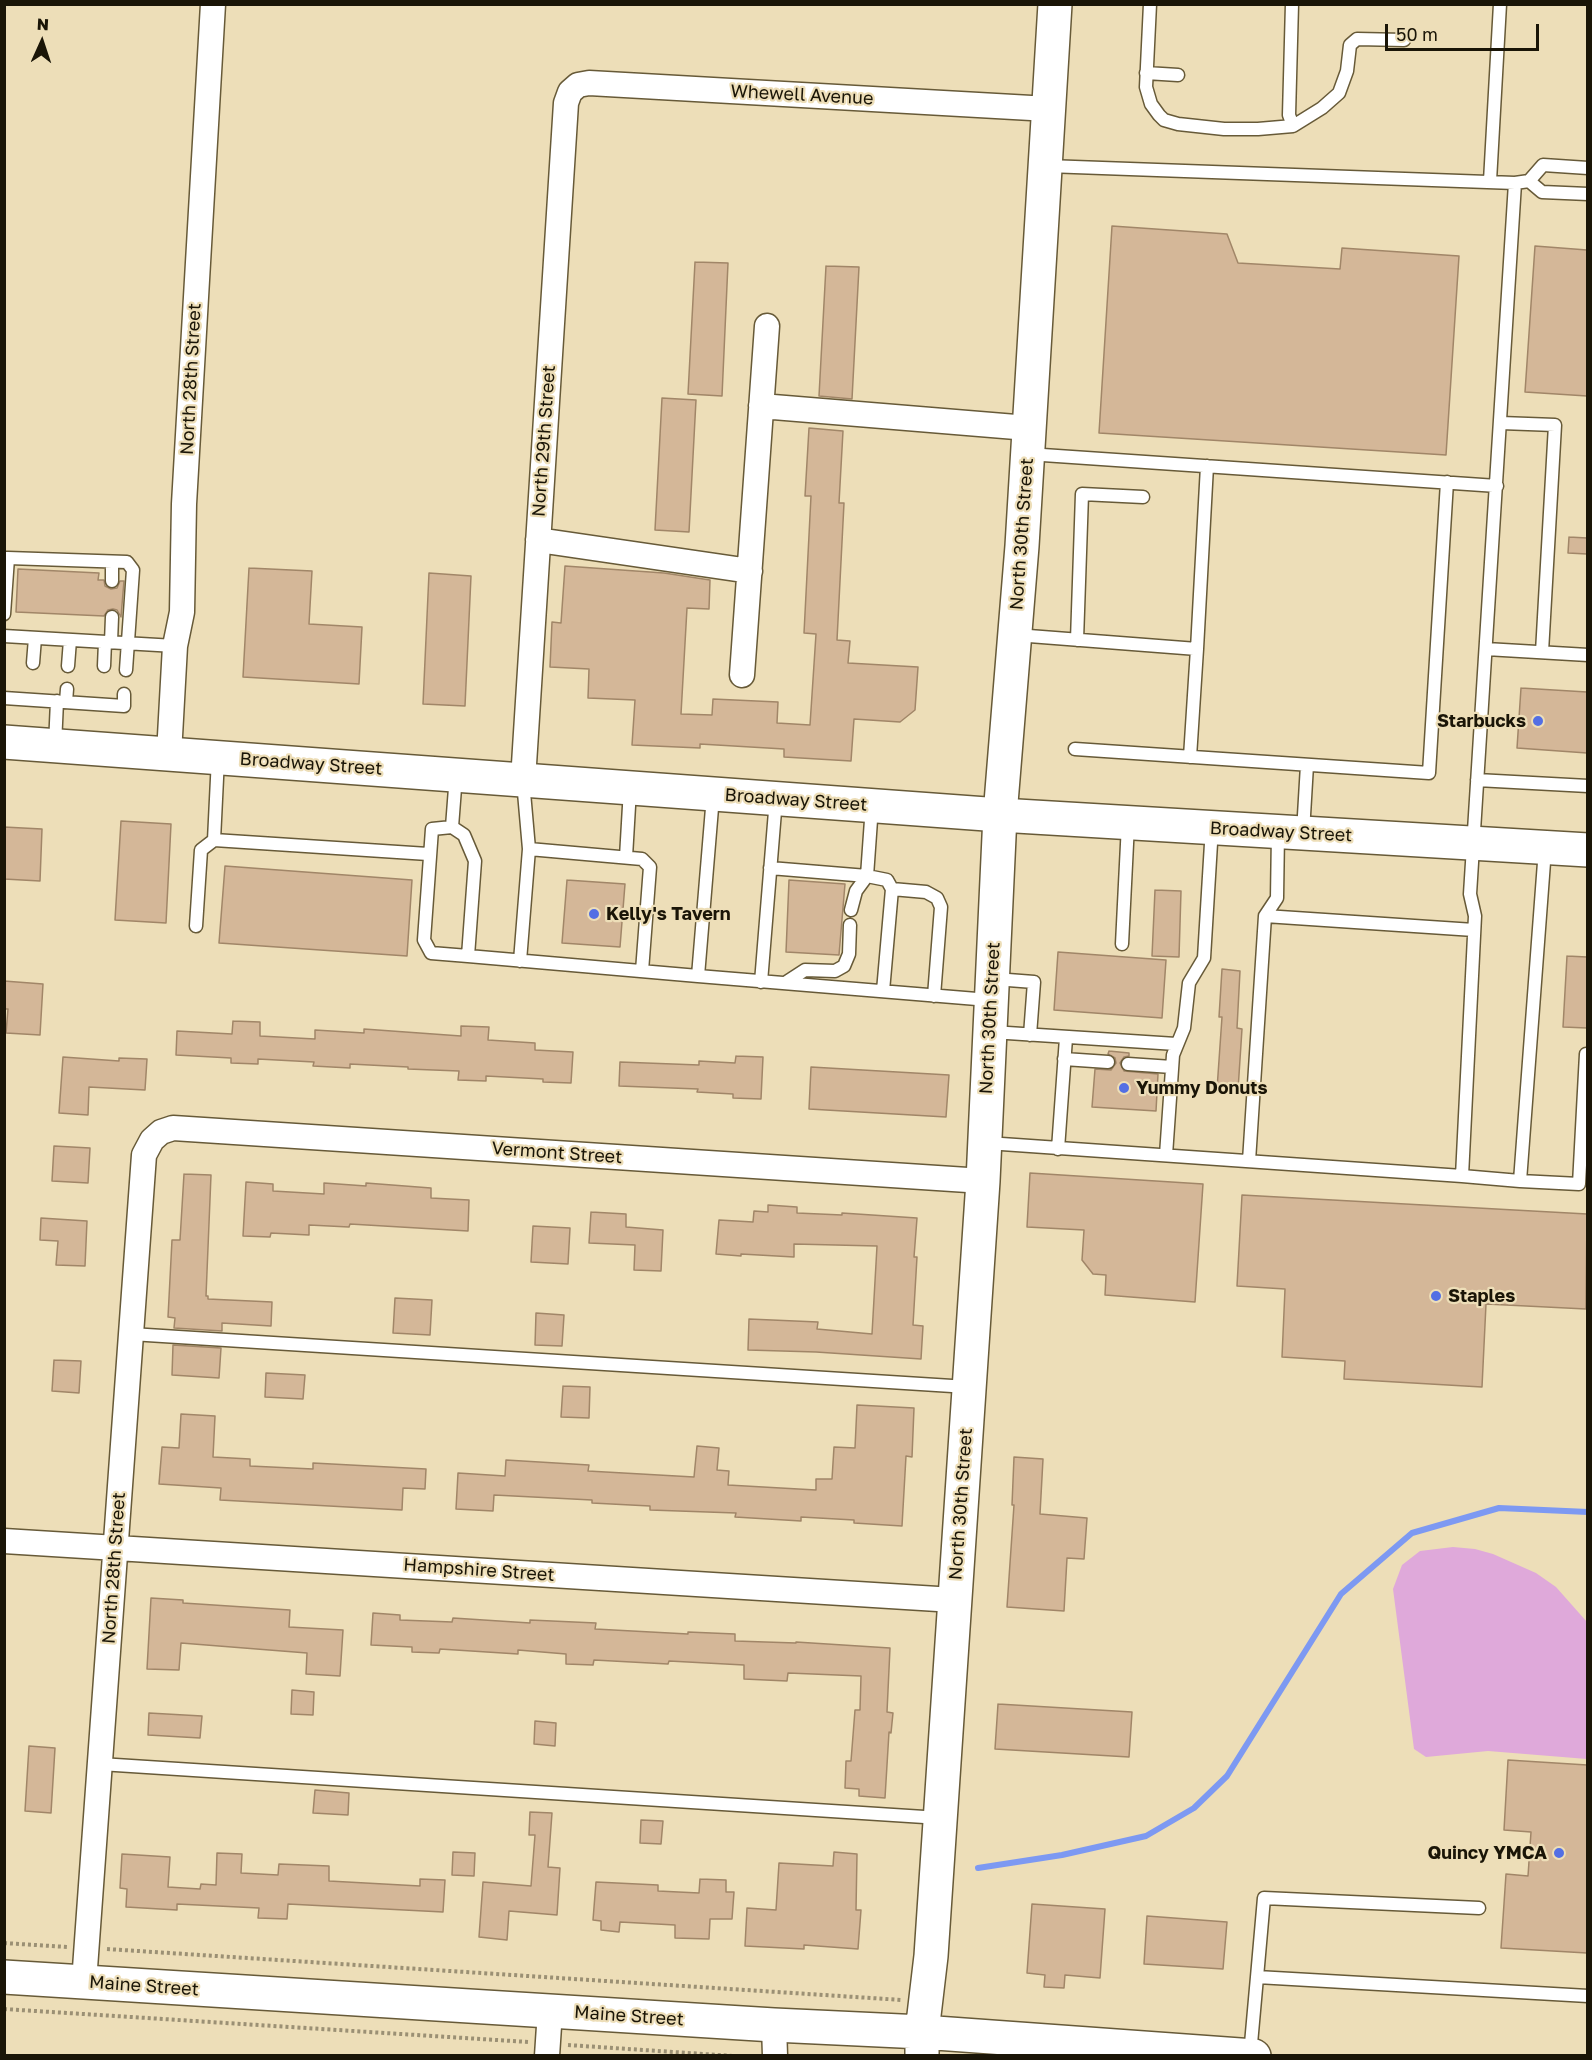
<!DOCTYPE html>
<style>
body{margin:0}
#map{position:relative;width:1592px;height:2060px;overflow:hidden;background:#eddeb8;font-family:"Golos Text",sans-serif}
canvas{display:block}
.frame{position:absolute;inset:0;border:6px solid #1a1507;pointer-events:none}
.north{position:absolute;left:12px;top:12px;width:60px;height:60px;-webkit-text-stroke:4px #eddeb8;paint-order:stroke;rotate:3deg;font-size:16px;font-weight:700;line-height:24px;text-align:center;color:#1a1507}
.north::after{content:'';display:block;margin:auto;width:21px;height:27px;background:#1a1507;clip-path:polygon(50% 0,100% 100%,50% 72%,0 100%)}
.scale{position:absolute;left:1385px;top:24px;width:154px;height:27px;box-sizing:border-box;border:3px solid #1a1507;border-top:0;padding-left:8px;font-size:18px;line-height:21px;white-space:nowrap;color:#1a1507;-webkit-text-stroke:4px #eddeb8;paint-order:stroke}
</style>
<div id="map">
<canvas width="1592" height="2060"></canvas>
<div class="frame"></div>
<div class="north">N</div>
<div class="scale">50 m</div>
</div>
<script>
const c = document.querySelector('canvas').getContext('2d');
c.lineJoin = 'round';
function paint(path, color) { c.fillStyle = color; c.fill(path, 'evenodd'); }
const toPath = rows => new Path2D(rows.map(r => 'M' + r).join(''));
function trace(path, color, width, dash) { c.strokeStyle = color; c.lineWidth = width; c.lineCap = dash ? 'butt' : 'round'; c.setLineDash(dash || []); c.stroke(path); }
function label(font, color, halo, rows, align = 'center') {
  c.font = font + ' "Golos Text",sans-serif'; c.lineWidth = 4.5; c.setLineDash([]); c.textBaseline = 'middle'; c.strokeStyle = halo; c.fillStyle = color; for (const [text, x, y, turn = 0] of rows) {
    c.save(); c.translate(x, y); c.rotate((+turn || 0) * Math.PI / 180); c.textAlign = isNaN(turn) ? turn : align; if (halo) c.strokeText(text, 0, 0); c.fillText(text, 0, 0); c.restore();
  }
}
paint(toPath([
 [1453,1547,1475,1549,1493,1554,1536,1573,1556,1587,1587,1622,1587,1759,1488,1751,1426,1757,1414,1749,1393,1589,1402,1565,1420,1551]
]), '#dfa9da');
trace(toPath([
 [978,1868,1062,1855,1146,1836,1194,1808,1227,1776,1341,1594,1412,1533,1499,1508,1588,1512]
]), '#7d99f2', 6);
const building = toPath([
 [1112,226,1227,234,1238,263,1340,269,1342,248,1459,256,1446,455,1099,433,1112,226],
 [1535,246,1587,250,1587,396,1525,392,1535,246],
 [695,262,728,263,722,396,688,394,695,262],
 [826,266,859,267,852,399,819,396,826,266],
 [662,398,696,400,689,532,655,530,662,398],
 [809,428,843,431,839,503,844,503,837,640,850,641,848,663,918,667,915,710,900,722,854,719,851,761,784,757,784,749,700,744,700,748,632,745,635,700,588,698,589,669,550,667,552,622,561,623,565,566,664,573,710,580,709,609,687,608,681,714,712,715,713,699,778,702,777,723,810,725,816,634,804,633,811,496,805,496,809,428],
 [1569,537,1587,538,1587,554,1568,553,1569,537],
 [249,568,312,571,309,624,362,627,359,684,243,677,249,568],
 [18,569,99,573,98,580,104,580,105,586,111,589,117,588,120,581,124,581,121,617,117,610,113,609,108,610,104,616,16,612,18,569],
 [429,573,471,576,465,706,423,704,429,573],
 [1521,688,1587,692,1587,753,1517,748,1521,688],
 [121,821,171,824,166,923,115,920,121,821],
 [4,827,42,829,40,881,4,879,4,827],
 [225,866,412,880,407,956,219,943,225,866],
 [567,880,625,884,620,947,562,943,567,880],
 [789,880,845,884,839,955,786,952,789,880],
 [1155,890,1181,891,1179,957,1152,956,1155,890],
 [1058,952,1166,960,1162,1018,1054,1010,1058,952],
 [1567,956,1587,957,1587,1028,1563,1027,1567,956],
 [1222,969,1240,971,1237,1028,1242,1029,1238,1090,1217,1089,1222,1017,1219,1017,1222,969],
 [4,981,43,984,40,1035,6,1033,8,1009,4,1009,4,981],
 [233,1021,260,1022,260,1036,315,1039,315,1030,364,1033,364,1029,461,1036,461,1026,489,1027,488,1040,535,1043,535,1050,573,1052,571,1083,543,1082,543,1079,486,1076,486,1081,458,1080,459,1071,408,1069,408,1067,350,1064,350,1068,313,1066,314,1062,258,1059,258,1064,231,1063,231,1058,176,1055,177,1031,232,1034,233,1021],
 [1109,1051,1129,1053,1129,1056,1124,1057,1120,1063,1124,1071,1158,1074,1156,1111,1092,1107,1095,1069,1111,1070,1116,1063,1115,1058,1108,1054,1109,1051],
 [736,1056,763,1057,761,1099,733,1098,733,1094,697,1092,698,1089,619,1086,620,1062,699,1065,699,1061,735,1063,736,1056],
 [63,1057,119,1061,119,1058,147,1059,145,1090,89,1087,88,1115,59,1113,63,1057],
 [811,1067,949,1075,946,1117,809,1109,811,1067],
 [54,1146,90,1148,88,1183,52,1181,54,1146],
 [1030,1173,1203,1184,1195,1302,1105,1295,1106,1275,1093,1274,1082,1260,1084,1230,1027,1227,1030,1173],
 [184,1174,211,1175,206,1296,208,1296,208,1299,272,1302,271,1326,222,1323,222,1331,174,1328,175,1318,168,1317,172,1240,180,1240,184,1174],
 [246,1182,273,1184,273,1191,324,1194,324,1183,366,1186,366,1183,431,1188,431,1198,469,1200,468,1231,350,1224,349,1227,309,1225,309,1235,271,1233,270,1237,243,1236,246,1182],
 [1242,1195,1587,1214,1586,1309,1486,1304,1482,1387,1344,1379,1345,1361,1282,1357,1285,1289,1237,1286,1242,1195],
 [768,1205,797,1207,797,1213,842,1215,842,1213,917,1218,914,1257,917,1257,913,1325,923,1326,921,1359,816,1352,748,1350,749,1319,818,1322,817,1329,872,1334,877,1246,794,1244,794,1257,741,1254,741,1256,716,1254,719,1220,753,1222,754,1211,768,1212,768,1205],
 [591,1212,626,1214,626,1227,663,1230,661,1271,634,1270,635,1245,589,1243,591,1212],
 [41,1218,87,1221,85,1266,56,1265,58,1241,40,1240,41,1218],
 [533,1226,570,1228,568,1264,531,1262,533,1226],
 [395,1298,432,1300,430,1335,393,1333,395,1298],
 [536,1313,564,1315,562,1346,535,1345,536,1313],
 [173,1345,221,1348,219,1378,172,1375,173,1345],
 [54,1360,81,1361,79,1393,52,1391,54,1360],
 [266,1373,305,1375,303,1399,265,1397,266,1373],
 [563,1386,590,1387,589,1418,561,1417,563,1386],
 [857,1405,914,1408,912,1457,906,1456,902,1526,854,1523,854,1520,801,1517,801,1521,735,1517,736,1513,650,1510,650,1506,592,1503,592,1500,494,1495,493,1511,456,1509,458,1473,505,1476,506,1460,589,1465,588,1471,694,1477,697,1446,719,1448,717,1470,729,1471,728,1485,816,1490,816,1479,832,1479,834,1447,855,1448,857,1405],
 [181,1414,215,1416,213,1457,250,1459,250,1466,313,1469,313,1463,426,1469,425,1489,403,1488,402,1510,220,1500,221,1488,159,1484,162,1447,179,1448,181,1414],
 [1014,1457,1043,1459,1040,1514,1087,1518,1084,1559,1067,1558,1064,1611,1007,1607,1014,1505,1012,1505,1014,1457],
 [151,1598,183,1600,183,1603,290,1610,289,1627,343,1630,340,1676,306,1674,307,1653,181,1643,179,1670,147,1669,151,1598],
 [373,1613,400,1615,400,1620,452,1622,453,1618,530,1623,530,1620,596,1623,595,1629,688,1634,688,1632,735,1634,735,1641,796,1643,796,1642,890,1648,887,1712,893,1713,891,1733,889,1732,885,1798,859,1796,859,1789,845,1788,846,1761,851,1761,855,1710,860,1710,861,1676,788,1673,787,1681,744,1679,744,1665,669,1661,668,1664,594,1660,593,1665,566,1664,566,1654,518,1650,518,1654,440,1649,439,1653,412,1652,412,1647,371,1645,373,1613],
 [292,1690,314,1692,313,1715,291,1714,292,1690],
 [998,1704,1132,1712,1129,1757,995,1749,998,1704],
 [149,1713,202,1716,200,1738,148,1735,149,1713],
 [535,1721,556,1723,555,1746,534,1744,535,1721],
 [29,1746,55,1748,51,1813,25,1811,29,1746],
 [1508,1760,1587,1765,1587,1953,1501,1948,1506,1874,1528,1876,1531,1832,1504,1830,1508,1760],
 [315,1790,349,1793,348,1815,313,1813,315,1790],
 [530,1812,552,1813,548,1867,560,1868,557,1915,509,1911,507,1940,479,1937,483,1882,531,1886,535,1835,529,1835,530,1812],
 [641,1820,663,1821,661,1844,640,1843,641,1820],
 [453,1852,475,1853,474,1876,452,1875,453,1852],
 [834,1852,857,1854,856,1910,861,1910,858,1949,804,1945,804,1949,745,1946,747,1908,776,1910,779,1863,833,1866,834,1852],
 [217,1853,242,1854,241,1873,278,1875,279,1864,329,1866,329,1881,420,1886,420,1879,445,1880,443,1912,288,1904,287,1919,258,1918,259,1908,177,1904,177,1910,126,1907,127,1889,120,1888,122,1854,170,1857,168,1887,200,1889,201,1884,216,1885,217,1853],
 [700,1879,726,1880,726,1892,734,1892,732,1919,710,1919,709,1939,675,1938,675,1925,620,1922,619,1932,601,1930,601,1921,593,1920,596,1882,658,1885,658,1891,699,1893,700,1879],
 [1032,1904,1105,1909,1100,1978,1065,1975,1064,1988,1044,1987,1045,1975,1027,1973,1032,1904],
 [1147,1916,1227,1922,1223,1969,1144,1964,1147,1916]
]);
paint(building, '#d4b798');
trace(building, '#a18668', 1.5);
const lane = toPath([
 [1150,4,1146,87,1151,104,1159,115,1164,120,1178,124,1224,129,1258,129,1293,126,1289,115,1292,4],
 [1146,73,1178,75],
 [1293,126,1322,108,1339,93,1347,71,1350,45,1357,39,1404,40],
 [1047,166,1515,183,1529,181],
 [1588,168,1543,165,1529,181,1542,192,1588,194],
 [1490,181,1500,4],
 [1501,423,1555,425,1542,652],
 [1028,454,1497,486],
 [4,558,8,558,4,614],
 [8,558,127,562,133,570,126,670],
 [112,562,112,581],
 [1016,635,1197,649,1207,466],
 [4,636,175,646],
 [1077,640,1082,494,1143,497],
 [111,642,112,617],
 [1486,649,1588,655],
 [33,663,35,638],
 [68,666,70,640],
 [104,666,105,642],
 [4,698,124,706,124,694],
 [66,702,67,689],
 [55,745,57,701],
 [1075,749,1429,773,1447,482],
 [1190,757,1197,649],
 [218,758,214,840,428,854],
 [456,775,452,827,464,835,475,861,468,956,698,976,713,796],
 [1477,780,1588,786],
 [523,781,529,849,642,859,650,867,642,971],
 [452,827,432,829,424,940,431,953,468,956],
 [1303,832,1307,765],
 [1545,849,1520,1181,1579,1184,1586,1054],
 [626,857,630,789],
 [770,868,867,876,872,806],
 [892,889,926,892,937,898,941,907,934,996],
 [851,910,856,891,867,876,887,880,892,889,883,991],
 [1265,916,1277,898,1278,833],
 [196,926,201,850,214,840],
 [1122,944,1128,824],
 [520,961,529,849],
 [698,976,989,1000],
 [995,979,1034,982,1030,1035],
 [761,982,776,799],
 [785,983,805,970,835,971,844,966,849,954,850,925],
 [992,1032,1176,1044],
 [1064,1059,1108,1062],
 [1128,1064,1172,1067],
 [987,1143,1462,1176,1475,916,1470,894,1515,183],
 [1058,1149,1066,1038],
 [1166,1155,1173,1055,1184,1028,1189,983,1204,958,1212,827],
 [1249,1161,1265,916,1474,930],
 [1462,1176,1520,1181],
 [131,1334,968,1387],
 [100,1764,940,1818],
 [1257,1977,1264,1898,1479,1908],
 [1250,2055,1257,1977,1588,1996]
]);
const street = toPath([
 [761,406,1028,428],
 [538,540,750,571],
 [742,675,767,326],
 [169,754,175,646,182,612,184,504,213,4],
 [523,780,566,103,570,92,578,85,589,83,1049,109],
 [4,1541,954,1600],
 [84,1982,144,1155,152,1140,161,1132,173,1128,983,1181],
 [774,2025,775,2056],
 [547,2056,550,2011]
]);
const secondary = toPath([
 [4,1977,774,2025,922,2032,1254,2056],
 [922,2056,922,2032,931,1956,983,1181,1000,815,1022,546,1055,4]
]);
const primary = toPath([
 [4,742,1000,815,1588,850]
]);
trace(lane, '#675a38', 15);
trace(street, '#675a38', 27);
trace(secondary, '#675a38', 36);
trace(primary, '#675a38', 36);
trace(toPath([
 [4,1943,67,1947],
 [107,1949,902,2000],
 [4,2009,528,2042],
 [568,2045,734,2056]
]), '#9b9074', 4, [3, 3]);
trace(lane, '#fff', 12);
trace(street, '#fff', 24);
trace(secondary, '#fff', 33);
trace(primary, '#fff', 33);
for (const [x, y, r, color] of [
 [1538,721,6,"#536fe4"],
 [594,914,6,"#536fe4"],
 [1124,1088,6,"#536fe4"],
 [1436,1296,6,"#536fe4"],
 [1559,1853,6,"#536fe4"]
]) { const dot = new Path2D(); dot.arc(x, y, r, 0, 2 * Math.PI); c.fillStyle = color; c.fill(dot); trace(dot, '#eddeb8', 2); }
label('18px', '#1a1507', '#eddeb8', [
 ["Whewell Avenue",802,95,3],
 ["North 28th Street",191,379,-87],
 ["North 29th Street",544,441,-86],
 ["North 30th Street",1022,534,-86],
 ["Broadway Street",311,764,4],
 ["Broadway Street",796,800,4],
 ["Broadway Street",1281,832,3],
 ["North 30th Street",990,1018,-87],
 ["Vermont Street",557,1153,4],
 ["North 30th Street",961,1504,-86],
 ["North 28th Street",114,1568,-86],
 ["Hampshire Street",479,1570,4],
 ["Maine Street",144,1986,4],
 ["Maine Street",629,2016,4]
]);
label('bold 18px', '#1a1507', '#eddeb8', [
 ["Starbucks",1526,721,"right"],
 ["Kelly's Tavern",606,914],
 ["Yummy Donuts",1136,1088],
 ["Staples",1448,1296],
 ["Quincy YMCA",1547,1853,"right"]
], 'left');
</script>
